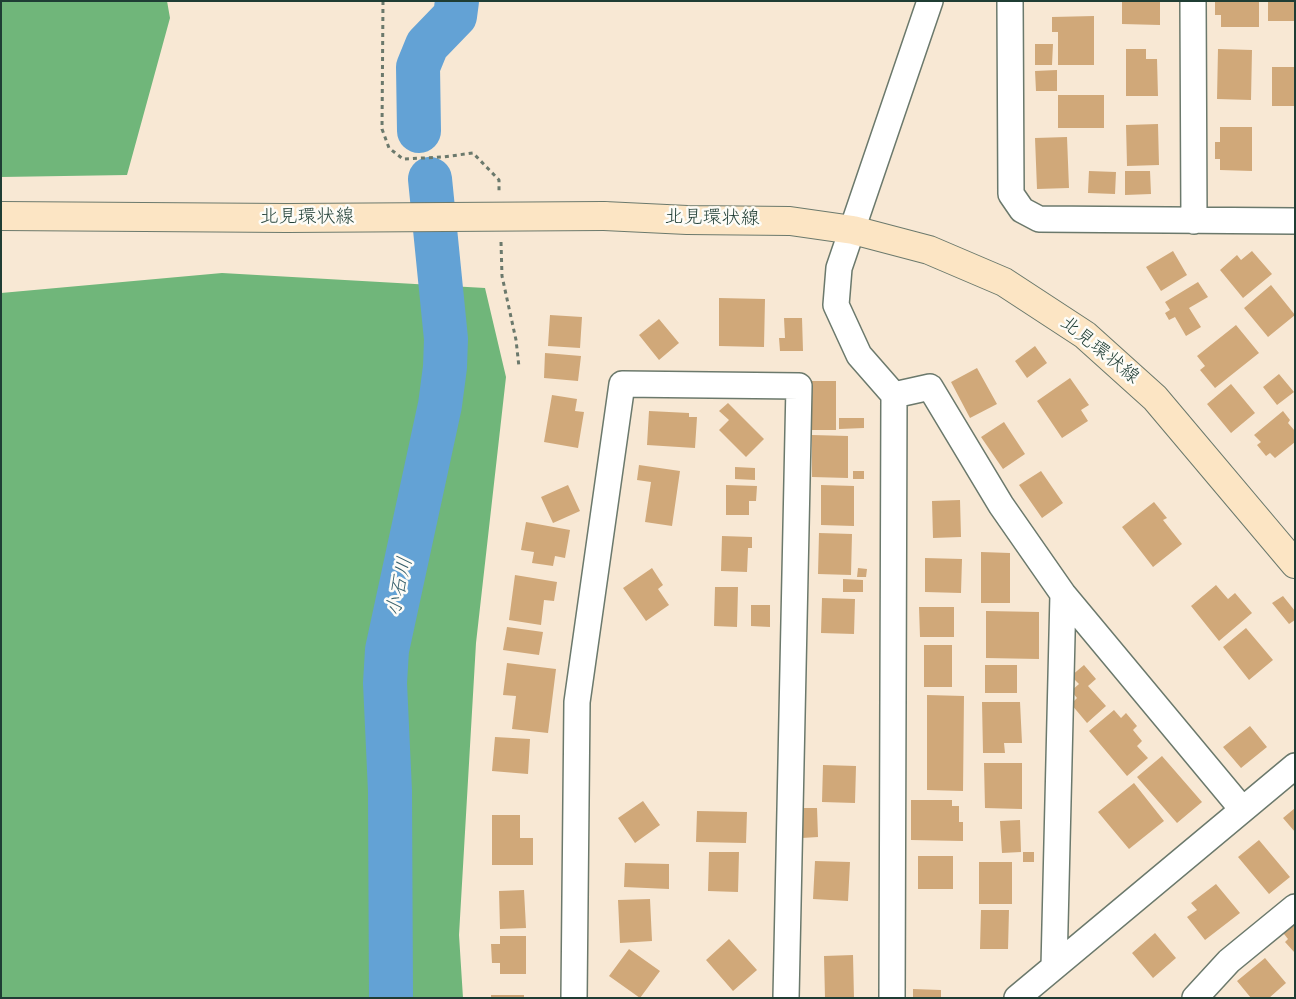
<!DOCTYPE html>
<meta charset="utf-8">
<style>
body{margin:0}
#map{position:relative;width:1296px;height:999px;overflow:hidden;background:#f8e8d4;font-family:Mynerve,sans-serif}
canvas{display:block}
.frame{position:absolute;inset:0;border:2px solid #1f3d34;pointer-events:none}
</style>
<div id="map">
<canvas width="1296" height="999"></canvas>
<div class="frame"></div>
</div>
<script>
const c = document.querySelector('canvas').getContext('2d');
c.lineJoin = 'round';
function paint(path, color) { c.fillStyle = color; c.fill(path, 'evenodd'); }
const toPath = rows => new Path2D(rows.map(r => 'M' + r).join(''));
function trace(path, color, width, dash) { c.strokeStyle = color; c.lineWidth = width; c.lineCap = dash ? 'butt' : 'round'; c.setLineDash(dash || []); c.stroke(path); }
function label(font, color, halo, rows, align = 'center') {
  c.font = font + ' Mynerve,"Klee One",sans-serif'; c.lineWidth = 5; c.setLineDash([]); c.textBaseline = 'middle'; c.strokeStyle = halo; c.fillStyle = color; for (const [text, x, y, turn = 0] of rows) {
    c.save(); c.translate(x, y); c.rotate((+turn || 0) * Math.PI / 180); c.textAlign = isNaN(turn) ? turn : align; if (halo) c.strokeText(text, 0, 0); c.fillText(text, 0, 0); c.restore();
  }
}
paint(toPath([
 [1,1,167,1,170,18,127,175,1,177],
 [222,273,485,288,506,377,476,643,459,935,463,998,1,998,1,293]
]), '#70b67a');
trace(toPath([
 [419,131,418,67,427,45,455,16,457,1],
 [391,998,390,791,385,683,387,650,440,405,445,367,446,339,430,179]
]), '#63a2d5', 44);
paint(toPath([
 [1122,1,1160,1,1160,25,1122,24],
 [1215,1,1259,1,1259,27,1221,27,1221,15,1215,15],
 [1268,1,1295,1,1295,21,1268,21],
 [1094,16,1094,65,1058,65,1058,32,1052,32,1052,17],
 [1035,44,1053,44,1052,65,1035,65],
 [1126,49,1146,49,1146,59,1157,59,1158,96,1126,96],
 [1218,49,1252,50,1251,100,1217,99],
 [1272,67,1295,67,1295,106,1272,106],
 [1057,70,1057,91,1036,91,1035,71],
 [1058,95,1104,95,1104,128,1058,128],
 [1158,124,1159,165,1127,166,1126,125],
 [1220,127,1252,127,1252,171,1220,170,1220,159,1215,159,1215,142,1220,142],
 [1067,137,1069,188,1037,189,1035,138],
 [1089,171,1116,172,1115,194,1088,193],
 [1125,171,1150,171,1151,194,1125,195],
 [1173,251,1187,275,1161,291,1146,267],
 [1252,251,1272,274,1243,298,1220,270,1237,255,1241,260],
 [1198,282,1208,297,1189,308,1201,327,1186,336,1175,317,1169,320,1165,313,1170,310,1165,302],
 [1271,285,1295,315,1268,337,1244,308],
 [719,298,765,299,764,347,719,346],
 [550,315,582,317,580,348,548,346],
 [784,318,802,318,803,351,780,351,779,338,785,338],
 [659,319,679,343,659,360,639,335],
 [1236,325,1259,353,1215,388,1200,370,1205,366,1197,356],
 [1035,346,1047,363,1027,378,1015,361],
 [545,353,581,356,578,381,544,378],
 [977,368,997,404,970,418,951,382],
 [1279,374,1294,392,1277,405,1263,387],
 [1070,378,1089,405,1081,410,1088,421,1062,438,1037,401],
 [810,381,836,381,836,430,810,430],
 [1231,384,1255,413,1231,433,1207,404],
 [552,395,577,399,575,411,584,412,578,448,544,442],
 [728,403,764,439,746,457,719,430,729,420,719,411],
 [649,411,689,413,689,417,697,417,695,448,647,445],
 [1283,411,1290,420,1288,423,1295,431,1295,442,1275,458,1270,453,1266,456,1257,445,1261,442,1254,435],
 [839,418,864,418,864,428,839,429],
 [1004,422,1025,454,1003,469,981,437],
 [812,435,848,436,848,478,812,477],
 [639,465,680,471,672,526,645,522,651,482,637,480],
 [735,467,755,468,755,480,735,479],
 [853,471,864,471,864,479,853,479],
 [1041,471,1063,503,1042,518,1019,485],
 [568,485,580,511,553,523,541,497],
 [726,485,757,486,756,501,749,501,749,515,726,515],
 [821,485,854,486,854,526,821,525],
 [960,500,961,537,933,538,932,501],
 [1154,502,1167,518,1163,520,1182,544,1153,567,1122,527],
 [526,522,570,530,565,558,555,556,553,566,532,563,534,552,521,550],
 [819,533,852,534,851,575,818,574],
 [722,536,752,537,752,548,748,548,747,572,721,571],
 [981,552,1010,553,1010,603,981,603],
 [925,558,962,559,961,593,925,592],
 [652,568,663,585,658,589,669,605,646,621,623,588],
 [858,568,867,569,866,577,857,577],
 [515,575,557,582,554,601,544,600,541,625,509,620],
 [843,579,863,580,863,592,843,592],
 [1216,585,1228,599,1235,593,1252,613,1219,641,1191,606],
 [715,587,738,587,737,627,714,626],
 [1283,596,1295,611,1295,620,1289,624,1272,603],
 [822,598,855,599,854,634,821,633],
 [751,605,770,605,770,627,751,626],
 [919,607,954,607,954,637,920,637],
 [986,611,1039,612,1039,659,986,658],
 [507,627,543,632,539,655,503,650],
 [1246,628,1273,660,1249,680,1223,647],
 [924,645,952,645,952,687,924,687],
 [507,663,556,669,548,733,512,729,516,696,503,695],
 [985,665,1017,665,1017,693,985,693],
 [1084,665,1096,679,1088,686,1106,706,1087,723,1071,704,1077,698,1071,691,1079,684,1071,676],
 [927,695,964,696,963,791,927,790],
 [982,702,1020,702,1022,743,1004,743,1005,753,983,753],
 [1114,710,1121,718,1126,713,1137,726,1133,730,1142,741,1137,746,1148,758,1127,776,1089,731],
 [1250,726,1267,747,1241,768,1223,747],
 [495,737,530,739,528,774,492,771],
 [1162,756,1202,802,1177,823,1137,777],
 [984,763,1022,763,1022,809,985,808],
 [823,765,856,766,855,803,822,802],
 [1134,783,1164,821,1129,849,1098,812],
 [911,800,952,800,952,806,959,806,959,822,963,822,963,841,911,840],
 [643,801,660,825,635,843,618,818],
 [801,808,817,808,818,837,802,838],
 [1295,808,1295,832,1283,818],
 [697,811,747,812,746,843,696,842],
 [492,815,520,815,520,838,533,838,533,865,492,865],
 [1020,820,1021,852,1002,853,1000,821],
 [1259,840,1290,877,1269,894,1238,857],
 [709,852,739,852,738,892,708,891],
 [1023,852,1034,852,1034,862,1023,862],
 [918,856,953,856,953,889,918,889],
 [815,861,850,862,848,901,813,899],
 [979,862,1012,862,1012,904,979,904],
 [625,863,669,864,669,889,624,887],
 [1216,884,1240,913,1205,940,1187,917,1197,910,1191,903],
 [524,890,526,928,500,929,499,891],
 [650,899,652,941,620,943,618,900],
 [981,910,1009,910,1008,949,980,949],
 [1295,917,1295,953,1285,942,1288,939,1280,929],
 [1155,933,1176,958,1153,978,1132,953],
 [500,936,526,936,526,974,500,974,500,963,492,963,491,944,500,944],
 [729,939,757,970,733,991,706,960],
 [629,949,660,971,640,998,609,976],
 [853,955,854,998,825,998,824,956],
 [1265,958,1286,983,1269,998,1251,998,1237,981],
 [913,989,941,990,941,998,913,998],
 [491,995,524,995,524,998,491,998]
]), '#d0a879');
const street = toPath([
 [1010,1,1011,194,1022,210,1039,219,1295,221],
 [1193,1,1194,221],
 [894,395,930,387,1001,505,1063,594,1242,809],
 [1054,967,1063,594],
 [574,998,577,702,622,384,799,386,786,998],
 [892,998,894,395,859,355,836,305,839,268,930,1],
 [1017,998,1295,766],
 [1195,998,1229,961,1295,907]
]);
const secondary = toPath([
 [1,216,287,218],
 [604,216,687,220,790,221,853,230,929,250,1004,282,1085,335,1155,398,1295,564]
]);
trace(street, '#6b796c', 28);
trace(secondary, '#6b796c', 30);
trace(toPath([
 [383,1,382,129,389,148,403,159,443,157,473,153,499,180,499,191],
 [501,242,502,276,516,340,519,367]
]), '#6b796c', 3, [4, 4]);
trace(street, '#fff', 25);
trace(secondary, '#fce5c4', 28);
const secondaryBridge = toPath([
 [287,218,604,216]
]);
trace(secondaryBridge, '#6b796c', 30, []);
trace(secondaryBridge, '#fce5c4', 28);
label('19px', '#1f3d34', '#fdfcf7', [
 ["北見環状線",307,218],
 ["北見環状線",712,219,1],
 ["北見環状線",1099,351,39]
]);
label('italic 20px', '#37606c', '#fdfcf7', [
 ["小石川",401,587,-78]
]);
</script>
